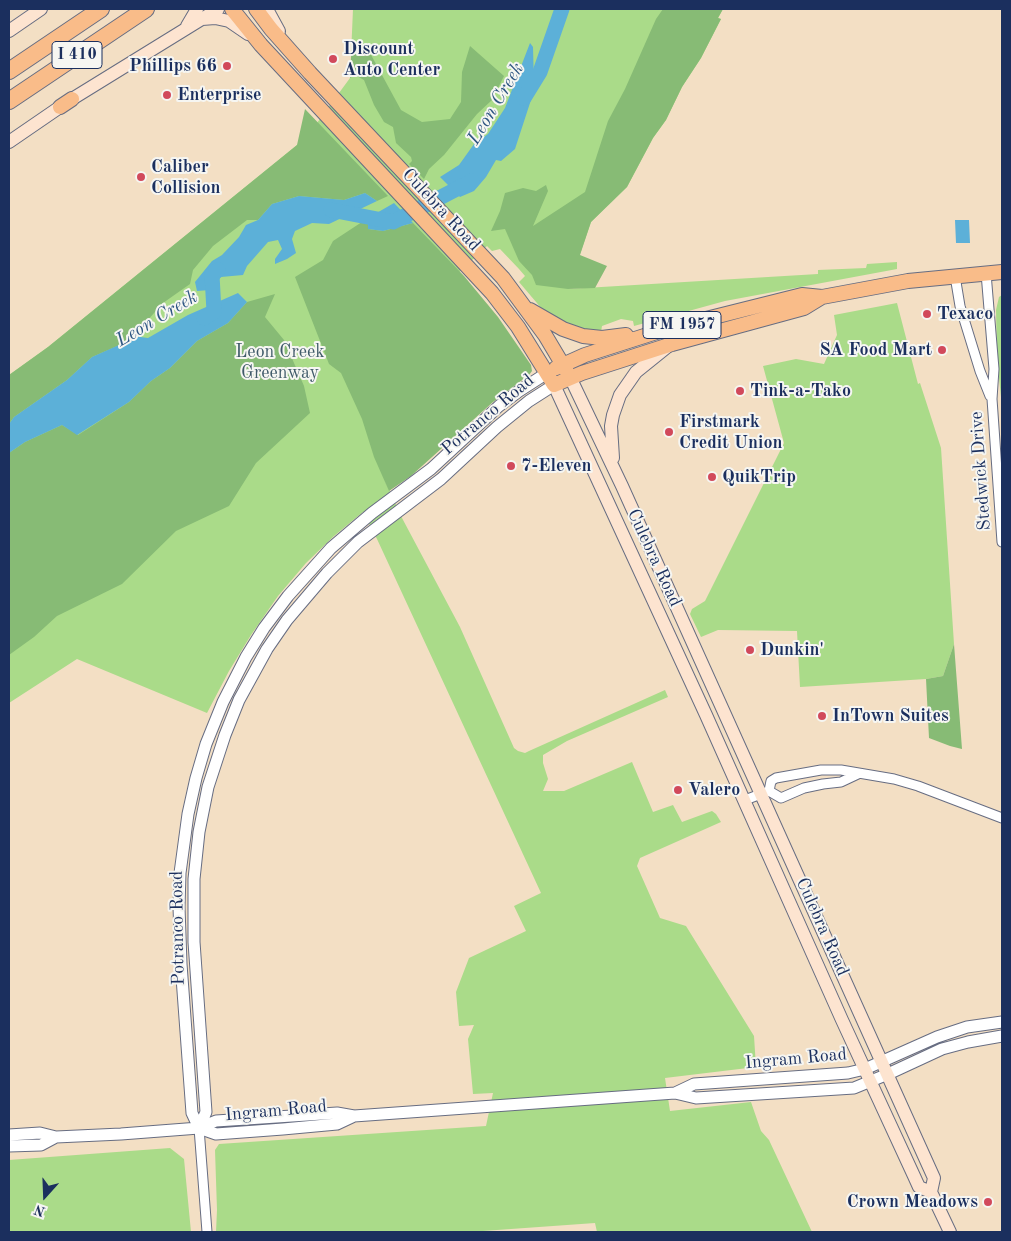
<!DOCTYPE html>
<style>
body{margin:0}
#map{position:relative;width:1011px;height:1241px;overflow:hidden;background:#f3dfc4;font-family:"Old Standard TT",serif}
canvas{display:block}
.frame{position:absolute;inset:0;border:10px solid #1b2f5e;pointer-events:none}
.north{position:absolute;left:20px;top:1171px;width:50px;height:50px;-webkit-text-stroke:4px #f6f6f2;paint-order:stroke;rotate:200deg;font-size:14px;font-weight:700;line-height:20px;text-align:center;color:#1b2f5e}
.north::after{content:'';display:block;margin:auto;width:18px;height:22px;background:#1b2f5e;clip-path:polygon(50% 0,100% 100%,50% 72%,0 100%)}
</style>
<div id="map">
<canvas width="1011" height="1241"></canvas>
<div class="frame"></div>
<div class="north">N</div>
</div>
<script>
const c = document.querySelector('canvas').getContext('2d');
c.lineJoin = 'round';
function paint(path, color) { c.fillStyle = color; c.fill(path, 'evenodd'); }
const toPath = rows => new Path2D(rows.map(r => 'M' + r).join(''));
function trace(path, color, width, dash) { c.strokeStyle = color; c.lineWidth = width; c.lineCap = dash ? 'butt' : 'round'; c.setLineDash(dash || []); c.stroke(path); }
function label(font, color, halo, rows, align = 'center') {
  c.font = font + ' "Old Standard TT",serif'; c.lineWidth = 4; c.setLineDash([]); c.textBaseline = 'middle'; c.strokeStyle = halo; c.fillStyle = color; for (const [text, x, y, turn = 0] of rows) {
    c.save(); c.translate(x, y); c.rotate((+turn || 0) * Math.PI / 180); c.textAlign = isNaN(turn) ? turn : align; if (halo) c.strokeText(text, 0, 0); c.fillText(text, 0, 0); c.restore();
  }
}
paint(toPath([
 [353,9,723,9,718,18,721,19,701,58,682,87,666,120,653,138,627,187,591,222,568,289,818,274,818,270,866,268,867,264,897,262,897,269,725,301,634,326,633,321,621,319,602,326,601,332,579,329,564,323,550,315,542,309,519,282,525,276,519,269,500,249,492,251,487,246,452,279,385,481,402,518,460,627,514,748,518,751,525,753,529,751,665,690,668,697,567,741,543,755,543,763,548,779,543,791,564,791,632,762,653,812,673,805,682,822,712,811,716,814,721,822,640,858,637,866,660,918,686,926,754,1036,756,1067,665,1078,670,1111,751,1102,761,1131,769,1140,812,1232,597,1232,595,1223,469,1232,216,1232,217,1210,215,1150,219,1144,486,1126,493,1093,473,1094,468,1039,474,1025,459,1026,456,992,469,958,526,931,514,906,541,893,377,539,363,512,334,536,306,563,278,596,251,635,229,671,207,713,77,659,9,703,9,375,48,347,297,145,317,123,350,78],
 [1002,295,1002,407,997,358,996,310,999,297],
 [897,303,918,384,920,383,941,448,954,644,943,676,926,679,800,687,797,631,718,630,701,637,690,614,692,609,705,601,784,443,763,366,796,359,824,364,837,335,834,315],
 [170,1148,184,1159,191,1232,9,1232,9,1160]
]), '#aadb89');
paint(toPath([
 [663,9,723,9,718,18,721,19,701,58,682,87,666,120,653,138,627,187,591,222,580,255,607,266,595,288,568,289,536,285,532,275,519,261,505,229,491,231,500,211,505,193,523,188,536,191,546,185,548,191,533,226,585,192,608,121,625,89,656,19],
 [352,40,370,53,401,110,422,122,450,119,461,102,462,72,470,46,504,76,492,100,477,114,444,155,429,169,424,179,409,164,412,161,411,157,396,143,393,127,384,122,374,105,364,80,355,75,350,78],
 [305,109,388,196,377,201,365,193,344,200,299,196,272,204,258,220,247,220,213,246,193,270,190,284,163,303,129,341,92,357,67,380,14,417,9,424,9,375,48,347,297,145],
 [368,218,368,229,383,231,413,223,464,276,498,317,531,365,532,371,529,375,493,402,411,476,389,491,374,457,362,419,341,373,329,364,295,277,323,260,333,241],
 [275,294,265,317,284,340,304,386,310,413,256,463,229,506,176,531,122,584,57,616,34,637,9,655,9,453,25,442,62,425,78,435,129,402,151,381,170,368,197,341,228,323,247,302],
 [954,644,962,749,950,746,929,738,926,679,943,676]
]), '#87bb75');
paint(toPath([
 [530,43,533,47,534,86,530,103,515,149,501,161,496,160,486,177,474,191,460,197,440,177,459,165,474,144,488,134,505,108],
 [365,193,377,201,329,224,312,223,295,231,292,239,296,253,287,259,275,264,275,259,282,249,278,240,268,242,247,266,243,275,221,277,210,290,197,291,195,282,212,261,222,255,239,237,246,225,258,220,272,204,299,196,344,200],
 [394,203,413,223,383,231,368,229,368,218],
 [955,220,969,220,970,243,956,243],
 [238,293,247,302,228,323,197,341,170,368,151,381,129,402,77,435,62,425,25,442,9,453,9,424,14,417,67,380,92,357,128,341,133,336,148,338,188,315]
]), '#5cb0d8');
trace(toPath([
 [524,98,540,72,562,9],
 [331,210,393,222,472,181],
 [204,318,214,312,212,275,218,270]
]), '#5cb0d8', 15);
const minor = toPath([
 [986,273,994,369,992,399,1002,542],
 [955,276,960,306,980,371,990,396],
 [769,791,771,781,776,778,821,770,841,770,894,779,918,786,1002,818],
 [769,791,781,798,804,788,823,784,841,782,858,774],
 [745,800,766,792],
 [199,1128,207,1232]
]);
const tertiary = toPath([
 [675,1093,694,1084,848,1073,865,1069,937,1037,967,1027,1002,1022],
 [199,1128,192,1113,181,964,179,907,180,873,188,814,196,778,206,744,223,702,246,657,264,628,288,596,331,548,372,513,431,469,499,406,519,391,547,373],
 [199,1128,206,1112,194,942,194,879,199,832,208,787,225,735,239,700,267,649,287,620,327,573,358,542,441,479,497,427,529,401,554,385],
 [199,1128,216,1134,283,1129,337,1124,354,1116],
 [9,1135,40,1133,56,1137,121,1134,199,1128,216,1121,337,1113,354,1116,675,1093,696,1098,854,1088,888,1074,942,1049,968,1042,1002,1036],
 [9,1146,41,1145,56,1137]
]);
const secondary = toPath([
 [267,9,279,31],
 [202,19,215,18,229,21,248,34],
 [187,26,197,9],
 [9,31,41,9],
 [72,99,218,9],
 [9,142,60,107],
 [570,377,622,486,920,1147,934,1178,931,1192,950,1232],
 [554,385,706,715,842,1020,914,1176,919,1187,931,1192],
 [613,458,611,426,613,415,620,395,636,372,667,347]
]);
const primary = toPath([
 [232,9,261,45,492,293,518,327,554,385,582,373,672,344,804,308,822,297],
 [256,9,271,29,310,73,503,278,545,335,570,377],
 [60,107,72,99],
 [530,310,563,329,583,336,602,338,626,335],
 [556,368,585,355,666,329,802,295,822,297,908,281,1002,272]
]);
const motorway = toPath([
 [9,71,101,9],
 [9,101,146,9]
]);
trace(minor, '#676d82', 11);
trace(tertiary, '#676d82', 13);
trace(secondary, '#676d82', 14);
trace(primary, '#676d82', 16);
trace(motorway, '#676d82', 18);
trace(minor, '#fff', 9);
trace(tertiary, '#fff', 11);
trace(secondary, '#fde4d0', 12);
trace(primary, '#f9bc89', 14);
trace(motorway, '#f9bc89', 16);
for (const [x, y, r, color] of [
 [333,59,5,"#d1495b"],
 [227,66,5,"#d1495b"],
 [167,95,5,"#d1495b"],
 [141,177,5,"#d1495b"],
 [927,314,5,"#d1495b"],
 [942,350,5,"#d1495b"],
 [740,391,5,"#d1495b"],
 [669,432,5,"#d1495b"],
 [511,466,5,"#d1495b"],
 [712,477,5,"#d1495b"],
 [750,650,5,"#d1495b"],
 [822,716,5,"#d1495b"],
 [678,790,5,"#d1495b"],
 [988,1202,5,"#d1495b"]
]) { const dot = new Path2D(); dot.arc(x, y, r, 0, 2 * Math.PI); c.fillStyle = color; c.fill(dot); trace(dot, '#f6f6f2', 2); }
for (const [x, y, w] of [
 [77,55,50],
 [682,325,78]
]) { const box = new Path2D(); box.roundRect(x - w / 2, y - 13.5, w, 27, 4); c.fillStyle = '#f6f6f2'; c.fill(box); trace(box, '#1b2f5e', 1); }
label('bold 16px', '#1b2f5e', null, [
 ["I 410",77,55],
 ["FM 1957",682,325]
]);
label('bold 18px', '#1b2f5e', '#f6f6f2', [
 ["Discount",343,49],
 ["Auto Center",343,70],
 ["Phillips 66",217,66,"right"],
 ["Enterprise",177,95],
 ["Caliber",151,167],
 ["Collision",151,188],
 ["Texaco",937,314],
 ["SA Food Mart",932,350,"right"],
 ["Tink-a-Tako",750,391],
 ["Firstmark",679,422],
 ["Credit Union",679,443],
 ["7-Eleven",521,466],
 ["QuikTrip",722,477],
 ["Dunkin'",760,650],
 ["InTown Suites",832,716],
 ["Valero",688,790],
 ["Crown Meadows",978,1202,"right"]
], 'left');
label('18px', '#1b2f5e', '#f6f6f2', [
 ["Culebra Road",441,210,47],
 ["Potranco Road",488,415,-40],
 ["Stedwick Drive",981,471,-94],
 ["Culebra Road",654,558,65],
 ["Culebra Road",822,927,66],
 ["Potranco Road",178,928,-91],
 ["Ingram Road",796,1059,-5],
 ["Ingram Road",276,1111,-5]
]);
label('18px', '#3f5a69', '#f6f6f2', [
 ["Leon Creek",280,352],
 ["Greenway",280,373]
]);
label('italic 19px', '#2e5683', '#f6f6f2', [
 ["Leon Creek",496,104,-59],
 ["Leon Creek",157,319,-31]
]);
</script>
